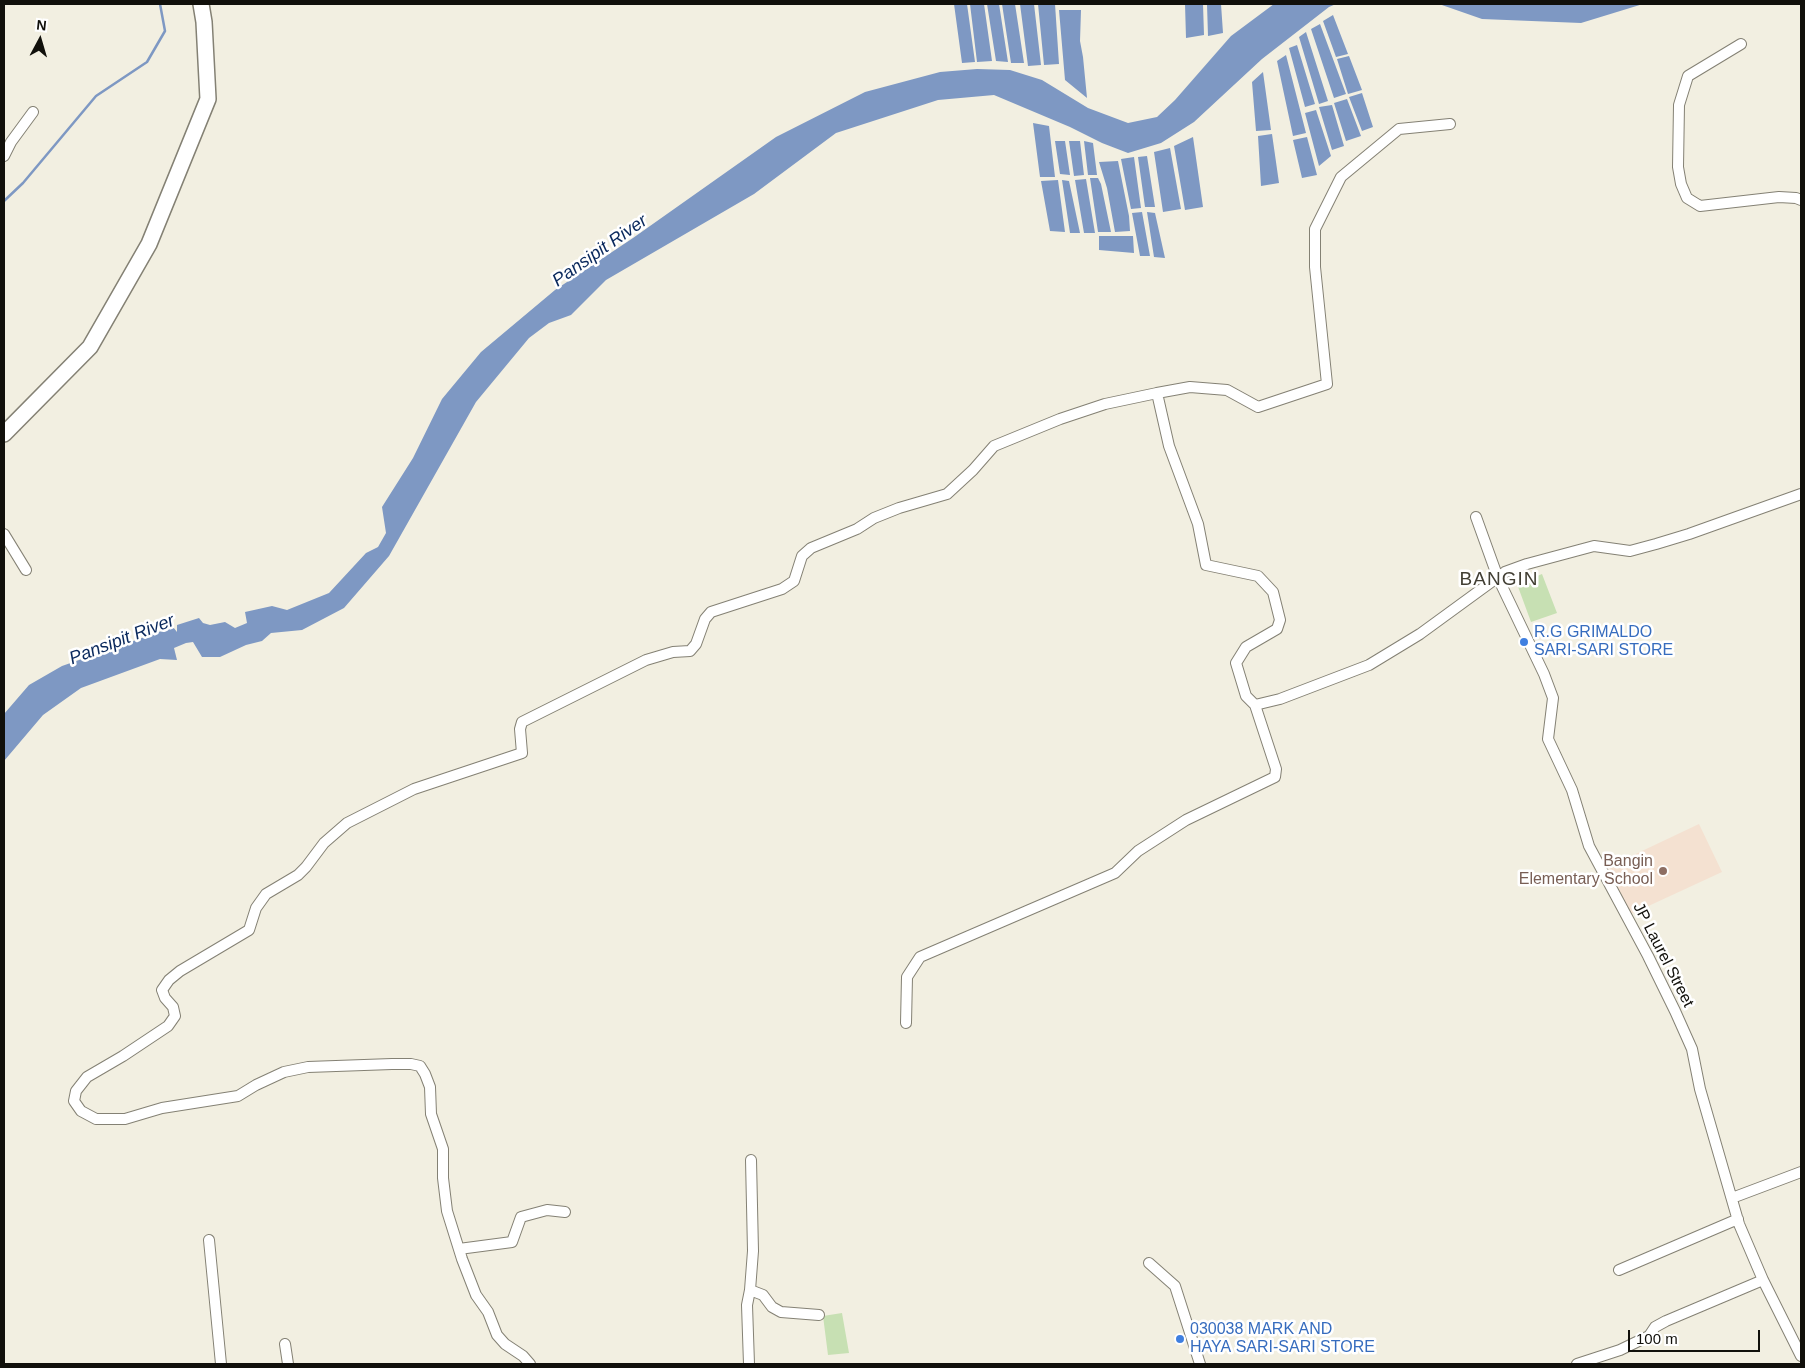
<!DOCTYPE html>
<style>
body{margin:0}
#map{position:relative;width:1805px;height:1368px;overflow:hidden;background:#f2efe1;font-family:Arial,sans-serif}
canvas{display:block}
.frame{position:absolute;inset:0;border:5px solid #11100b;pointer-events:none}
.north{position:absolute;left:15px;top:15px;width:50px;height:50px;-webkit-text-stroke:4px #fff;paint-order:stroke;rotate:6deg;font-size:14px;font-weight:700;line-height:20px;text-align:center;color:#11100b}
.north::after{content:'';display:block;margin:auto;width:18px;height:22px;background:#11100b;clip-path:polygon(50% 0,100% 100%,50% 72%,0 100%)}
.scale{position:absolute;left:1628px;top:1330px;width:132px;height:22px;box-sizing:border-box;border:2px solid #11100b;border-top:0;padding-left:6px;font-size:15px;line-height:18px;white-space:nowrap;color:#11100b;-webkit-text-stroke:4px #fff;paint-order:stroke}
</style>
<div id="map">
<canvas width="1805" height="1368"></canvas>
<div class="frame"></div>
<div class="north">N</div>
<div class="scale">100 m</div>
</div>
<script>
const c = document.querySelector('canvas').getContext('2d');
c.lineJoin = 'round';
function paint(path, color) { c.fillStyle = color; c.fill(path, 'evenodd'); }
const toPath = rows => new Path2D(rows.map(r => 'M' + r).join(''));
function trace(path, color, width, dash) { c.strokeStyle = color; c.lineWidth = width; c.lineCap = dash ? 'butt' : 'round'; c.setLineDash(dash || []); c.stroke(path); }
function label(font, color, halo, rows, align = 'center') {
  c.font = font + ' Arial,sans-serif'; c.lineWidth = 5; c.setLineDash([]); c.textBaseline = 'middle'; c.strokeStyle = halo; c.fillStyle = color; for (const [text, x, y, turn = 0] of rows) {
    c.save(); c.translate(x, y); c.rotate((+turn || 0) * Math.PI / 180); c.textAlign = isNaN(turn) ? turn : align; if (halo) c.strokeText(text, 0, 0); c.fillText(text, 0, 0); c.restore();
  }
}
paint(toPath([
 [1699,824,1722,872,1629,915,1604,869]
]), '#f4e1d1');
paint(toPath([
 [1542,574,1557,613,1531,622,1517,584],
 [842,1313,849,1353,828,1355,823,1316]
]), '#c7e0b3');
paint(toPath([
 [954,4,967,4,975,62,962,63],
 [970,4,984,4,992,61,977,62],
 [987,4,999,4,1008,62,996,61],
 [1002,4,1015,4,1024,63,1011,63],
 [1020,4,1034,4,1041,65,1028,66],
 [1038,4,1055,4,1059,64,1044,65],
 [1185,4,1203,4,1204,35,1186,38],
 [1207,4,1221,4,1223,33,1208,36],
 [1274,4,1336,4,1329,7,1262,59,1194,122,1161,143,1128,153,1102,143,1070,127,994,95,938,100,836,133,754,194,606,280,571,315,549,323,529,338,476,402,389,556,344,608,302,630,271,633,262,641,246,645,220,657,202,657,193,642,186,643,174,648,177,660,160,659,81,688,43,715,4,761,4,714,29,685,62,666,173,627,177,632,177,625,199,618,203,623,210,625,225,622,235,628,247,623,245,612,272,606,287,610,329,593,366,553,378,547,386,533,382,507,413,458,442,399,481,352,555,290,633,238,776,137,865,92,940,72,977,69,1010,70,1042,80,1088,108,1128,123,1157,117,1175,100,1231,36],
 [1439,4,1643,4,1581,23,1482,19],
 [1059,10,1081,10,1080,41,1083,57,1087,98,1065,80],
 [1333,15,1348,54,1336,57,1323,21],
 [1320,24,1346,94,1334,98,1311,29],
 [1306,32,1328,101,1319,104,1299,37],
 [1297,45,1315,104,1305,107,1289,48],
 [1286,55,1306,133,1293,136,1277,61],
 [1349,56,1362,90,1348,94,1337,59],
 [1263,72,1271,130,1256,131,1252,82],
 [1362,93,1373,127,1362,131,1349,97],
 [1347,99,1361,136,1346,141,1334,103],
 [1332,105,1344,146,1332,150,1319,107],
 [1316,110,1331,156,1319,166,1305,113],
 [1033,123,1049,126,1055,177,1040,177],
 [1272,134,1279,183,1261,186,1258,136],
 [1193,137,1203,207,1185,210,1174,146],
 [1307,137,1317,175,1302,178,1293,140],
 [1055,141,1065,141,1070,175,1060,174],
 [1069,141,1080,141,1084,175,1074,176],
 [1084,141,1093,143,1097,175,1088,175],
 [1170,148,1181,209,1163,212,1154,152],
 [1147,156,1155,207,1145,207,1138,157],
 [1134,157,1141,208,1131,209,1121,159],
 [1118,161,1129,216,1130,231,1115,232,1107,188,1099,162],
 [1090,178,1098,178,1101,184,1111,232,1098,232],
 [1086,179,1095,233,1084,233,1075,180],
 [1058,180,1065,232,1050,231,1041,181],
 [1062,180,1069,181,1080,233,1070,233],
 [1142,212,1150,256,1140,256,1132,213],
 [1147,212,1155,213,1165,258,1154,257],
 [1099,236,1133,236,1134,253,1099,250]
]), '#7e98c3');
trace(toPath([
 [4,201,23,183,96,96,147,62,165,31,160,4]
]), '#7e98c3', 2.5);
const minor = toPath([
 [1741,44,1688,76,1679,105,1678,167,1681,184,1687,198,1700,206,1779,197,1796,198,1801,200],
 [4,156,11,142,33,112],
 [1157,393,1190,387,1227,390,1258,407,1327,384,1315,267,1315,229,1341,177,1399,129,1450,124],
 [1476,517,1498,578,1544,674,1553,698,1548,739,1572,790,1589,846,1648,956,1675,1011,1692,1049,1700,1089,1739,1224,1763,1280,1801,1356],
 [4,534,26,570],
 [906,1023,907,977,920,957,1115,873,1138,851,1186,820,1275,777,1276,769,1255,705],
 [1732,1198,1801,1172],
 [209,1240,221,1364],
 [459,1249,512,1242,521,1217,547,1210,565,1212],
 [1149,1263,1175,1286,1200,1364],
 [1619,1270,1738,1219],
 [750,1290,753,1251,751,1160],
 [285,1344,288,1364],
 [530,1364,523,1356,505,1344,497,1335,488,1312,476,1295,462,1259,447,1211,443,1178,443,1149,431,1114,430,1087,425,1074,420,1066,411,1064,392,1064,308,1067,284,1072,256,1085,238,1096,162,1108,125,1119,96,1119,81,1111,74,1101,76,1091,87,1077,123,1056,168,1026,175,1016,173,1007,165,998,162,990,169,980,180,971,249,930,256,908,266,894,298,875,306,867,324,843,347,823,414,789,522,753,520,729,522,722,646,660,673,652,690,651,696,644,705,619,711,612,782,589,794,581,802,556,811,548,857,529,874,518,899,508,947,494,973,470,994,446,1060,419,1105,404,1157,393,1169,446,1198,524,1206,565,1258,576,1273,592,1280,620,1277,629,1246,647,1236,663,1246,696,1255,705,1280,699,1369,665,1420,634,1505,572,1527,564,1594,546,1630,551,1656,544,1689,534,1801,494],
 [749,1364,747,1305,750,1290,763,1295,772,1307,781,1312,819,1315],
 [1577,1364,1620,1350,1649,1336,1655,1327,1666,1321,1763,1280]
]);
const secondary = toPath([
 [4,434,90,347,149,244,208,99,204,22,201,4]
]);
trace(minor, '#848174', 12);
trace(secondary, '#848174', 18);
trace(minor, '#fff', 10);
trace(secondary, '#fff', 15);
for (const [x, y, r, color] of [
 [1524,642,5,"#3f7fe0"],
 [1663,871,5,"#8d6e63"],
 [1180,1339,5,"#3f7fe0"]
]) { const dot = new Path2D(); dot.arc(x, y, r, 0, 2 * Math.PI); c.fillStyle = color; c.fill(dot); trace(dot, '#fff', 2); }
label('16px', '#366cbe', '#fff', [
 ["R.G GRIMALDO",1534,633],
 ["SARI-SARI STORE",1534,651],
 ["030038 MARK AND",1190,1330],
 ["HAYA SARI-SARI STORE",1190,1348]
], 'left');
label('16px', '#785e54', '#fff', [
 ["Bangin",1653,862],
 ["Elementary School",1653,880]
], 'right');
label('16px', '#11100b', '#fff', [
 ["JP Laurel Street",1663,955,63]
]);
label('italic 18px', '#09285c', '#fff', [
 ["Pansipit River",600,251,-35],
 ["Pansipit River",122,640,-21]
]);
c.letterSpacing = '1px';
label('19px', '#423f34', '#fff', [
 ["BANGIN",1499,580]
]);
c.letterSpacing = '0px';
</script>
